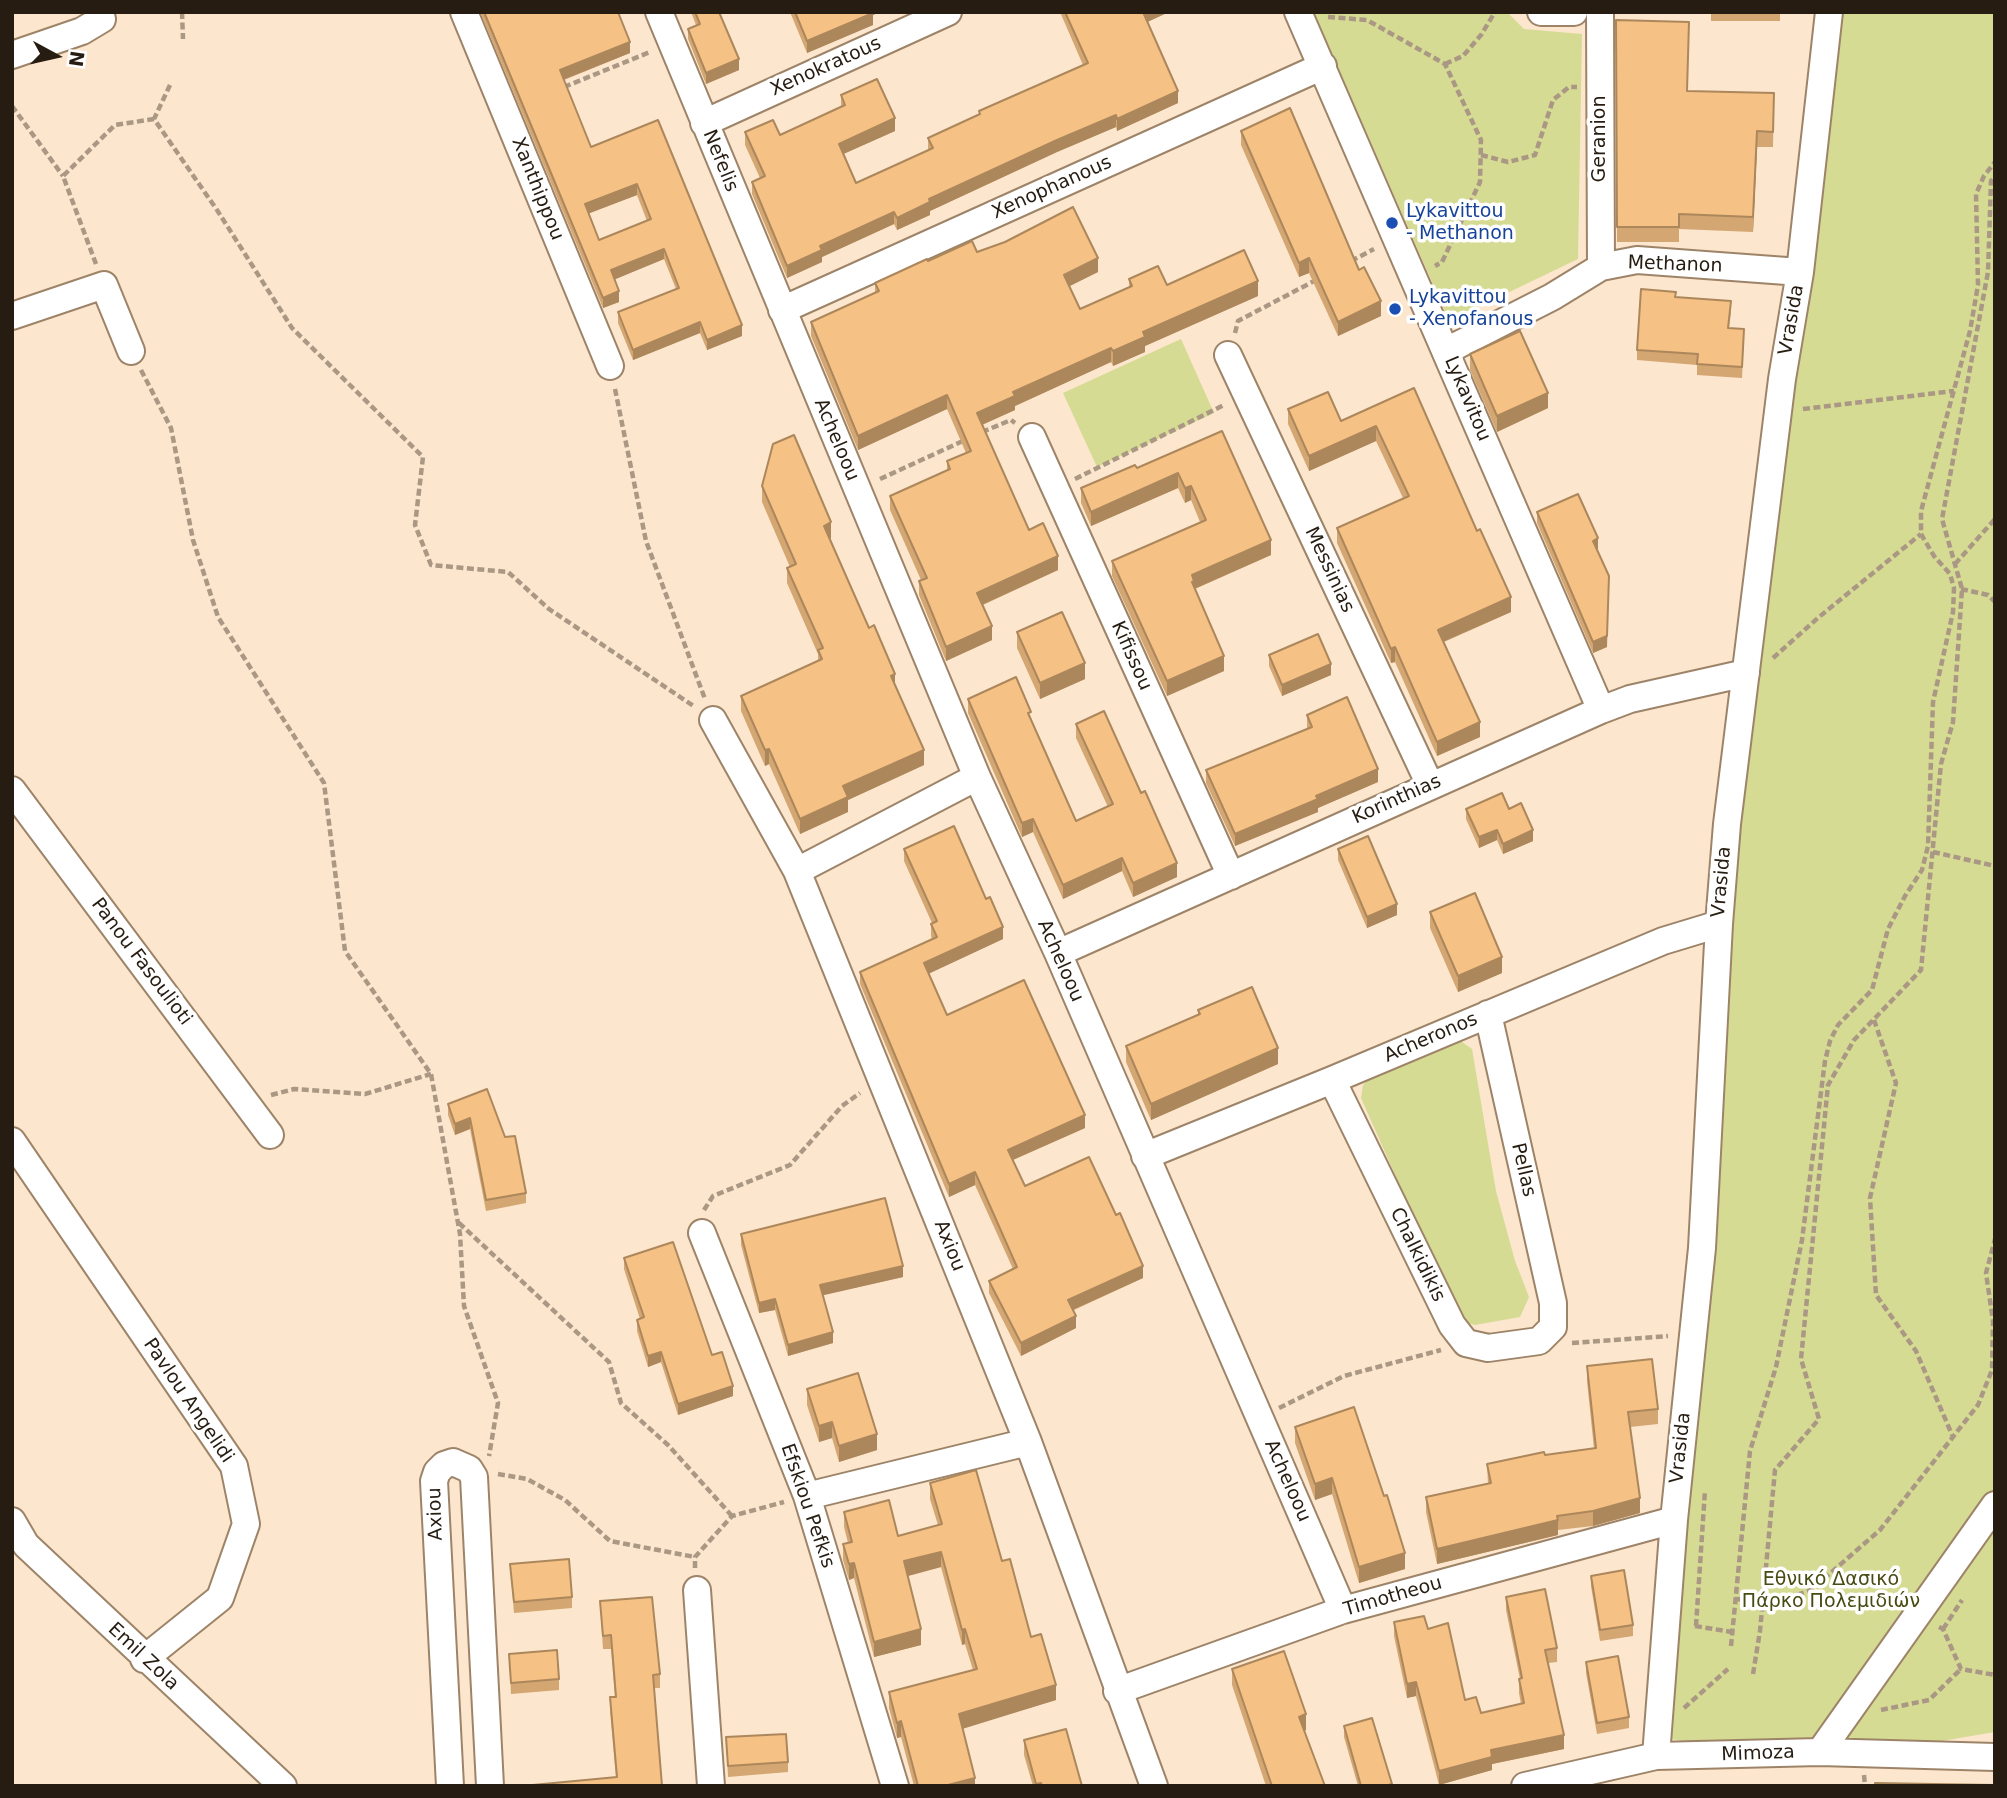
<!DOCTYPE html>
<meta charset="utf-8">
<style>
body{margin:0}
#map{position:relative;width:2007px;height:1798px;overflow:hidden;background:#fce6cd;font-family:"DejaVu Sans",sans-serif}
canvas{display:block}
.frame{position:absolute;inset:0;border:14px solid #261c11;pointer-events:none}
.north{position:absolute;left:21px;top:21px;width:70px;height:70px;-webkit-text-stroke:5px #fff;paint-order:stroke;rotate:98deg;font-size:19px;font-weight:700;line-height:28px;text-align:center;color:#261c11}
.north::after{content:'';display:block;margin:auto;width:24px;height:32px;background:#261c11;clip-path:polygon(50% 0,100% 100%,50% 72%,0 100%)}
</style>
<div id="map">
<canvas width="2007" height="1798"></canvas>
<div class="frame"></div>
<div class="north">N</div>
</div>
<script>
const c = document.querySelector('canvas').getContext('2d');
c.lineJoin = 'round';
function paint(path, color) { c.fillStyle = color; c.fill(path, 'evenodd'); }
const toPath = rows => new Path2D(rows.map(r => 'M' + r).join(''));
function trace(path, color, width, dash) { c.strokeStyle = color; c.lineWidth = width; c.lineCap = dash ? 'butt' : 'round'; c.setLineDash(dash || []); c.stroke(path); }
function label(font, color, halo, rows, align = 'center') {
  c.font = font + ' "DejaVu Sans",sans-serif'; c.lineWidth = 7; c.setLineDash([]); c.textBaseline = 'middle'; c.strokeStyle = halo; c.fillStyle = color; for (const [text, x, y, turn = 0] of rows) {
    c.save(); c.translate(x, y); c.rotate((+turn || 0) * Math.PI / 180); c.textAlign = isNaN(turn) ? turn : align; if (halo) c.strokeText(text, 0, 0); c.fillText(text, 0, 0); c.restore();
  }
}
paint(toPath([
 [1314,12,1507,12,1524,29,1582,34,1578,259,1449,321],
 [1827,12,1995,12,1995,1732,1829,1760,1670,1739,1728,910],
 [1181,339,1214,413,1097,467,1063,393],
 [1454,1041,1462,1042,1472,1049,1496,1191,1515,1261,1529,1297,1520,1317,1475,1325,1460,1321,1361,1098,1363,1085,1373,1074]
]), '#d5db93');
const minor = toPath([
 [464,12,610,366],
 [659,12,977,777,1058,953,1343,1610],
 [1298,12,1601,710],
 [1541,12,1574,12],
 [1600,12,1601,267],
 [12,55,82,31,102,19],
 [704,123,948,12],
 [782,310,1323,66],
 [12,316,104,285,131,351],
 [1446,351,1552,297,1601,267,1637,260,1800,272],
 [1228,355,1430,785],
 [1032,437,1231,876],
 [713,720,797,871,1028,1442,1154,1786],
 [12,790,270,1135],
 [797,871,977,777],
 [1058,953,1601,710,1630,699,1746,673],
 [1332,1080,1452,1325,1466,1343,1488,1348,1539,1341,1553,1327,1553,1303,1488,1014],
 [12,1141,234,1466,246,1524,220,1598,144,1659],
 [1145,1156,1332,1080,1663,941,1719,924],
 [702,1233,807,1496,895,1786],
 [807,1496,1028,1442],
 [12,1521,26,1545,283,1786],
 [697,1590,711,1786],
 [1117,1691,1343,1610,1674,1520],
 [1820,1752,1995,1505],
 [1656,1756,1674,1520,1702,1248,1719,924,1727,824,1782,379,1800,272,1829,12],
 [450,1786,434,1481,437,1472,444,1465,453,1462,469,1469,474,1477,490,1786],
 [1525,1786,1656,1756,1820,1752,1995,1757]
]);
trace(minor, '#9d8468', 30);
trace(toPath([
 [182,12,183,39],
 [1328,17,1367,20,1445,64,1481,140,1480,182,1442,262,1435,266],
 [1445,64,1463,56,1481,35,1495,12],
 [170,85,154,119,217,210,292,328,423,457,415,525,431,565,508,572,549,609,695,707],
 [564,87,650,52],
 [12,106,63,176],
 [1481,155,1508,162,1535,155,1553,100,1569,87,1577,87],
 [1351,261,1374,249],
 [96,264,63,176,115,125,154,119],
 [1235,333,1238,321,1316,280],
 [141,370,171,428,193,540,218,617,324,783,345,951,431,1074,460,1234,464,1306,498,1403,489,1456],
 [615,389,646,541,705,699],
 [1803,409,1954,391],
 [982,432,1011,420,1015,423],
 [880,479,965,440],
 [1075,479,1224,405],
 [1955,564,1995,519],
 [1961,589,1988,595,1995,602],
 [1773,658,1819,617,1921,534],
 [1933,852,1995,866],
 [1874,1020,1896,1083,1870,1198,1876,1295,1916,1351,1953,1437],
 [271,1095,294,1089,365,1094,431,1074],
 [704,1210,713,1196,790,1165,842,1106,860,1093],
 [459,1223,609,1362,621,1403,668,1445,732,1516],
 [1572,1343,1668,1336],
 [1279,1408,1344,1376,1441,1350],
 [498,1474,527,1479,565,1500,610,1541,695,1557],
 [695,1568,695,1557,732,1516,784,1502],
 [1735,1599,1782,1600,1811,1590,1880,1530,1978,1405,1992,1370,1993,1321,1986,1273,1995,1239],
 [1695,1626,1732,1632],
 [1696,1626,1705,1490],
 [1939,1627,1943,1629,1961,1669,1995,1675],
 [1943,1629,1962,1600],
 [1731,1646,1750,1451,1776,1367,1802,1240,1825,1061,1830,1041,1838,1025,1872,990,1888,929,1905,896,1922,870,1928,846,1933,702,1953,612,1954,588,1950,574,1934,556,1921,534,1921,511,1970,331,1978,285,1976,194,1984,176,1995,162],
 [1753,1674,1760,1631,1775,1470,1819,1419,1801,1359,1828,1085,1854,1040,1921,970,1941,764,1953,722,1962,589,1942,519,1988,272,1991,181,1995,176],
 [1684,1708,1728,1669],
 [1881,1710,1929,1700,1961,1669],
 [1864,1775,1865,1786]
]), '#aa9885', 4.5, [7, 3.5]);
trace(minor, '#fff', 26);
paint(toPath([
 [480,12,618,12,630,53,564,80,591,147,658,120,742,336,707,350,700,333,633,360,618,323,618,312,676,289,664,259,615,279,619,302,603,308],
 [637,195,647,221,599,240,589,213],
 [691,12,719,12,739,70,706,84,688,39,688,29,696,25],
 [790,12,880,12,873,15,873,25,807,53],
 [1060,12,1169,12,1147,22,1178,103,1117,131,1116,127,1057,152,930,211,930,215,897,230,894,224,822,257,822,262,787,278,752,194,752,182,760,178,745,145,745,132,780,135,841,107,841,95,895,131,843,154,856,183,928,150,928,138,979,115,979,111,1083,65],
 [1711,12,1780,12,1780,21,1711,21],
 [1616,20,1689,37,1687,91,1774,93,1773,147,1757,147,1753,232,1679,229,1679,242,1617,242],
 [1241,131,1359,270,1381,316,1338,336,1309,273,1299,277,1241,145],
 [977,252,1098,272,1069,286,1080,309,1129,287,1129,279,1167,285,1258,296,1145,346,1145,352,1113,366,1111,362,1015,406,1015,410,982,425,1029,530,1058,570,983,605,992,640,946,661,919,595,919,581,921,580,890,510,890,496,947,470,947,461,966,453,947,409,858,450,811,336,811,322,875,293,875,283,928,261],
 [1676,297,1731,312,1729,328,1744,340,1742,378,1697,375,1697,365,1637,360,1637,350],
 [1470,354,1548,408,1497,432,1470,370],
 [1414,388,1511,612,1444,642,1480,737,1437,756,1395,662,1391,663,1337,543,1337,528,1403,498,1376,441,1309,471,1288,424,1288,409,1341,421],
 [1222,431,1271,555,1195,589,1224,671,1167,696,1112,576,1112,561,1200,522,1191,500,1185,503,1178,488,1091,526,1081,503,1081,488,1137,468],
 [762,486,831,538,830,538,895,687,924,765,848,800,848,812,800,834,769,764,765,766,741,711,741,696,818,661,818,654,787,583,787,568,790,567,762,502],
 [1537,512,1598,549,1597,550,1607,647,1593,653,1537,523],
 [1017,632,1085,679,1040,699,1017,648],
 [1269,655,1331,675,1282,696,1269,666],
 [968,699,1031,721,1076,821,1108,807,1076,738,1076,724,1177,877,1133,897,1122,871,1063,899,1033,832,1022,837,968,713],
 [1307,715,1378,782,1318,808,1318,812,1235,846,1206,783,1206,770,1307,729],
 [1466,809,1509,809,1533,841,1503,854,1497,840,1479,848,1466,819],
 [904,849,1003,939,929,973,947,1015,1085,1128,1013,1160,1025,1186,1143,1278,1074,1310,1076,1328,1021,1356,989,1293,989,1281,1013,1269,975,1185,949,1197,860,984,860,972,932,939,931,936,931,924,932,923,904,861],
 [1338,849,1397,915,1367,928,1338,860],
 [1430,912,1502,973,1458,992,1430,928],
 [1198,1010,1278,1064,1151,1120,1126,1062,1126,1046,1198,1015],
 [448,1104,505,1137,526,1193,526,1203,486,1211,470,1129,455,1135,448,1115],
 [741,1234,903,1277,823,1295,833,1343,788,1356,775,1310,759,1313,741,1245],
 [624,1258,712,1355,733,1396,678,1415,661,1362,648,1367,637,1331,637,1320,640,1319,624,1269],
 [1587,1366,1658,1409,1658,1424,1630,1427,1640,1513,1593,1526,1558,1530,1558,1535,1437,1564,1426,1512,1426,1497,1488,1484,1487,1464,1594,1449,1587,1381],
 [807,1389,877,1450,839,1462,832,1438,819,1442,807,1405],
 [1295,1427,1405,1569,1359,1583,1332,1494,1315,1500,1295,1443],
 [930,1483,1002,1561,1056,1700,962,1728,975,1786,914,1786,901,1737,897,1738,889,1708,889,1692,973,1670,965,1644,962,1645,941,1567,908,1576,921,1645,874,1657,854,1578,849,1580,843,1560,843,1544,848,1543,844,1527,844,1512,898,1536,938,1525,930,1499],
 [510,1564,572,1597,572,1608,514,1613],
 [1591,1576,1633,1625,1633,1636,1600,1641,1591,1586],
 [1506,1597,1557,1648,1557,1662,1548,1663,1564,1749,1492,1764,1492,1770,1439,1785,1416,1696,1407,1698,1394,1636,1394,1622,1428,1629,1465,1700,1481,1713,1521,1704,1519,1693,1519,1679,1520,1679,1506,1610],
 [600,1601,660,1674,660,1688,654,1688,662,1786,616,1778,610,1710,610,1697,615,1697,611,1649,603,1649],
 [509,1654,559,1679,559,1690,511,1694],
 [1586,1662,1629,1717,1629,1728,1597,1734,1586,1673],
 [1232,1669,1306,1730,1305,1731,1325,1786,1266,1786,1232,1685],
 [1344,1726,1392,1786,1358,1786,1344,1737],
 [726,1737,788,1762,788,1772,728,1777],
 [1024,1740,1082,1786,1033,1786,1024,1755]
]), '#d4a672');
paint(toPath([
 [870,12,880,12,873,15,873,25,807,53,807,41],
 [1143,12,1169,12,1143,24],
 [630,42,630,53,560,81,560,70],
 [739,59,739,70,706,84,706,73],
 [1178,91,1178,103,1117,131,1117,119],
 [1116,115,1116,127,1057,152,930,211,930,215,897,230,897,218,929,199,1057,140],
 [895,118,895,131,839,156,839,144],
 [1757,131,1757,147,1753,232,1753,217],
 [637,184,637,195,585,215,585,204],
 [894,212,894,224,822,257,822,262,787,278,787,266,820,246],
 [664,249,664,259,611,281,611,270],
 [1098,258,1098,272,1064,289,1064,275],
 [1309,258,1309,273,1299,277,1299,263],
 [1258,281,1258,296,1145,346,1145,352,1113,366,1113,351,1143,332],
 [619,291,619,302,603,308,603,298],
 [1381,301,1381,316,1338,336,1338,322],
 [700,322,700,333,633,360,633,350],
 [742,325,742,336,707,350,707,340],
 [1111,348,1111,362,1015,406,1015,410,977,427,977,413,1013,392],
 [1548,393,1548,408,1497,432,1497,416],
 [947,395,947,409,858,450,858,436],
 [1376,426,1376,441,1309,471,1309,456],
 [1178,473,1178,488,1091,526,1091,512],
 [1191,486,1191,500,1185,503,1185,488],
 [831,522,831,538,824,541,824,526],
 [1598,538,1598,549,1593,551,1593,541],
 [1271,540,1271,555,1194,589,1194,596,1192,575],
 [1058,556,1058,570,977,607,977,593],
 [1609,576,1607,647,1593,653,1593,642],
 [1511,597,1511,612,1438,644,1438,630],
 [992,626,992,640,946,661,946,647],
 [1395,647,1395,662,1391,663,1391,649],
 [1224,656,1224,671,1167,696,1167,681],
 [1085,663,1085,679,1040,699,1040,683],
 [1331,664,1331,675,1282,696,1282,685],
 [895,674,895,689,891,676],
 [1480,722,1480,737,1437,756,1437,742],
 [769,749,769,764,765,766,765,750],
 [924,750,924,765,848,800,848,812,800,834,800,819,843,786],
 [1378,769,1378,782,1318,808,1318,812,1235,846,1235,834,1316,796],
 [1033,819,1033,832,1022,837,1022,823],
 [1497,830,1497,840,1479,848,1479,837],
 [1533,830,1533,841,1503,854,1503,844],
 [1122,858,1122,871,1063,899,1063,885],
 [1177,863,1177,877,1133,897,1133,883],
 [1397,904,1397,915,1367,928,1367,917],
 [1003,927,1003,939,924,976,924,963],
 [1502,957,1502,973,1458,992,1458,976],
 [1278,1048,1278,1064,1151,1120,1151,1104],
 [1085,1115,1085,1128,1008,1162,1008,1150],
 [470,1118,470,1129,455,1135,455,1124],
 [975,1172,975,1185,949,1197,949,1184],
 [903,1266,903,1277,820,1296,820,1285],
 [1143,1266,1143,1278,1068,1312,1068,1300],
 [775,1299,775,1310,759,1313,759,1303],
 [1076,1316,1076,1328,1021,1356,1021,1343],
 [833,1332,833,1343,788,1356,788,1345],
 [661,1352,661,1362,648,1367,648,1356],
 [733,1386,733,1396,678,1415,678,1404],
 [832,1422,832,1438,819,1442,819,1426],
 [877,1434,877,1450,839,1462,839,1446],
 [1332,1478,1332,1494,1315,1500,1315,1484],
 [1640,1498,1640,1513,1593,1526,1593,1511],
 [1558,1520,1558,1535,1437,1564,1437,1549],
 [941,1552,941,1567,904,1577,904,1561],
 [1405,1553,1405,1569,1359,1583,1359,1567],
 [854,1563,854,1578,849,1580,849,1564],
 [921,1629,921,1645,874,1657,874,1642],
 [965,1629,965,1644,962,1645,962,1630],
 [1416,1682,1416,1696,1407,1698,1407,1684],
 [1056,1685,1056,1700,959,1730,959,1714],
 [1306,1714,1306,1730,1299,1733,1299,1717],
 [901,1721,901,1737,897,1738,897,1723],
 [1564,1735,1564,1749,1492,1764,1492,1770,1439,1785,1439,1771,1491,1750],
 [975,1778,975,1786,944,1786]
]), '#ac875c');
const building = toPath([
 [484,12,618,12,630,42,560,70,591,147,658,120,742,325,707,340,700,322,633,350,618,312,679,288,664,249,611,270,619,291,603,298,484,12],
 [637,184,651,219,599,240,585,204,637,184],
 [695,12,719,12,739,59,706,73,688,29,700,24,695,12],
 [795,12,872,12,873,13,807,41,795,12],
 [1065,12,1143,12,1178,91,1117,119,1116,115,1057,140,929,199,930,202,897,218,894,212,820,246,822,250,787,266,752,182,765,176,745,132,773,120,780,135,845,105,841,95,877,79,895,118,839,144,856,183,933,148,928,138,980,114,979,111,1088,63,1065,12],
 [1616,20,1689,22,1687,91,1774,93,1773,132,1757,131,1753,217,1679,214,1679,227,1617,227,1616,20],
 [1290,108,1359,270,1364,267,1381,301,1338,322,1309,258,1299,263,1241,131,1290,108],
 [1073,207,1098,258,1064,275,1080,309,1132,286,1129,279,1158,266,1167,285,1244,250,1258,281,1143,332,1145,337,1113,351,1111,348,1013,392,1015,396,977,413,1029,530,1043,523,1058,556,977,593,992,626,946,647,919,581,927,578,890,496,950,469,947,461,971,451,947,395,858,436,811,322,879,291,875,283,927,259,928,261,972,241,977,252,1005,242,1073,207],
 [1641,289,1676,292,1675,297,1731,301,1728,328,1744,329,1742,367,1697,364,1698,354,1637,350,1641,289],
 [1520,331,1548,393,1497,416,1470,354,1520,331],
 [1414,388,1477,531,1480,529,1511,597,1438,630,1480,722,1437,742,1395,647,1391,649,1337,528,1409,496,1376,426,1309,456,1288,409,1328,392,1341,421,1414,388],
 [1222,431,1271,540,1192,575,1194,581,1192,582,1224,656,1167,681,1112,561,1206,520,1191,486,1185,488,1178,473,1091,512,1081,488,1135,465,1137,468,1222,431],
 [794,435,831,522,824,526,869,628,874,625,895,674,891,676,924,750,843,786,848,797,800,819,769,749,765,750,741,696,822,659,818,650,823,648,787,568,796,564,762,486,773,444,794,435],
 [1578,494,1598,538,1593,541,1609,576,1607,636,1593,642,1537,512,1578,494],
 [1062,612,1085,663,1040,683,1017,632,1062,612],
 [1318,634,1331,664,1282,685,1269,655,1318,634],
 [1016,677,1031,712,1028,713,1076,821,1113,804,1076,724,1104,711,1141,793,1145,791,1177,863,1133,883,1122,858,1063,885,1033,819,1022,823,968,699,1016,677],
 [1347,697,1378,769,1316,796,1318,799,1235,834,1206,770,1312,727,1307,715,1347,697],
 [1502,793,1509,809,1521,803,1533,830,1503,844,1497,830,1479,837,1466,809,1502,793],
 [954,826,986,899,990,897,1003,927,924,963,947,1015,1024,980,1085,1115,1008,1150,1025,1186,1089,1157,1116,1215,1120,1213,1143,1266,1068,1300,1076,1316,1021,1343,989,1281,1017,1267,975,1172,949,1184,860,972,937,937,931,924,937,921,904,849,954,826],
 [1368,836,1397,904,1367,917,1338,849,1368,836],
 [1475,893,1502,957,1458,976,1430,912,1475,893],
 [1252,987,1278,1048,1151,1104,1126,1046,1200,1014,1198,1010,1252,987],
 [487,1089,505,1137,515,1136,526,1193,486,1200,470,1118,455,1124,448,1104,487,1089],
 [885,1198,903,1266,820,1285,833,1332,788,1345,775,1299,759,1303,741,1234,885,1198],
 [673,1242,712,1355,722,1352,733,1386,678,1404,661,1352,648,1356,637,1320,644,1317,624,1258,673,1242],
 [1652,1359,1658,1409,1628,1412,1640,1498,1593,1511,1557,1516,1558,1520,1437,1549,1426,1497,1491,1483,1487,1464,1544,1452,1545,1455,1596,1448,1587,1366,1652,1359],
 [858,1373,877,1434,839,1446,832,1422,819,1426,807,1389,858,1373],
 [1354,1407,1384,1496,1387,1495,1405,1553,1359,1567,1332,1478,1315,1484,1295,1427,1354,1407],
 [976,1470,1002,1561,1010,1559,1031,1637,1041,1634,1056,1685,959,1714,975,1778,944,1786,918,1786,901,1721,897,1723,889,1692,977,1669,965,1629,962,1630,941,1552,904,1561,921,1629,874,1642,854,1563,849,1564,843,1544,852,1542,844,1512,889,1500,898,1536,942,1524,930,1483,976,1470],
 [569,1559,572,1597,514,1602,510,1564,569,1559],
 [1624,1570,1633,1625,1600,1630,1591,1576,1624,1570],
 [1545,1589,1557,1648,1545,1650,1564,1735,1491,1750,1492,1757,1439,1771,1416,1682,1407,1684,1394,1622,1424,1616,1428,1629,1448,1623,1465,1700,1476,1697,1481,1713,1524,1703,1519,1679,1522,1678,1506,1597,1545,1589],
 [652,1597,660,1674,653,1675,662,1786,522,1786,617,1777,610,1697,616,1697,611,1635,603,1636,600,1601,652,1597],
 [557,1650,559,1679,511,1683,509,1654,557,1650],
 [1284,1651,1306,1714,1299,1717,1325,1786,1272,1786,1232,1669,1284,1651],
 [1618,1656,1629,1717,1597,1723,1586,1662,1618,1656],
 [1372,1718,1392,1784,1385,1786,1361,1786,1344,1726,1372,1718],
 [1066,1729,1082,1786,1042,1786,1041,1783,1036,1784,1024,1740,1066,1729],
 [786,1734,788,1762,728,1766,726,1737,786,1734],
 [1875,1783,1995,1785,1995,1786,1875,1786,1875,1783]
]);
paint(building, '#f6c184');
trace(building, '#ac875c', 2);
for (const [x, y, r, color] of [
 [1392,223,7,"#1a4fb4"],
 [1395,309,7,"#1a4fb4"]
]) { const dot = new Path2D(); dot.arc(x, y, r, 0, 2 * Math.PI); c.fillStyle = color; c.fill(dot); trace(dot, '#fff', 2.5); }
label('19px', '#261c11', '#fff', [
 ["Xenokratous",826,67,-24],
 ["Geranion",1600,139,-90],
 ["Nefelis",720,161,68],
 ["Xenophanous",1052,188,-24],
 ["Xanthippou",537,189,68],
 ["Methanon",1675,265,2],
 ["Vrasida",1792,320,-80],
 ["Lykavitou",1467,399,67],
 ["Acheloou",836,440,67],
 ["Messinias",1329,570,65],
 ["Kifissou",1131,656,66],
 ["Korinthias",1397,800,-24],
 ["Vrasida",1722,882,-85],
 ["Acheloou",1060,961,66],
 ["Panou Fasoulioti",141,962,53],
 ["Acheronos",1431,1038,-23],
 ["Pellas",1523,1170,77],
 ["Axiou",949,1246,68],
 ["Chalkidikis",1417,1255,64],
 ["Pavlou Angelidi",188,1401,56],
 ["Vrasida",1681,1448,-84],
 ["Acheloou",1287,1481,66],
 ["Efskiou Pefkis",807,1506,71],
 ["Axiou",436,1514,-92],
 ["Timotheou",1393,1597,-16],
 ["Emil Zola",143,1657,43],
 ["Mimoza",1758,1754,-2]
]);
label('19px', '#164399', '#fff', [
 ["Lykavittou",1406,212],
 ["- Methanon",1406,234],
 ["Lykavittou",1409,298],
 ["- Xenofanous",1409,320]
], 'left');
label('19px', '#484b12', '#fff', [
 ["Εθνικό Δασικό",1831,1580],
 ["Πάρκο Πολεμιδιών",1831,1602]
]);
</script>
